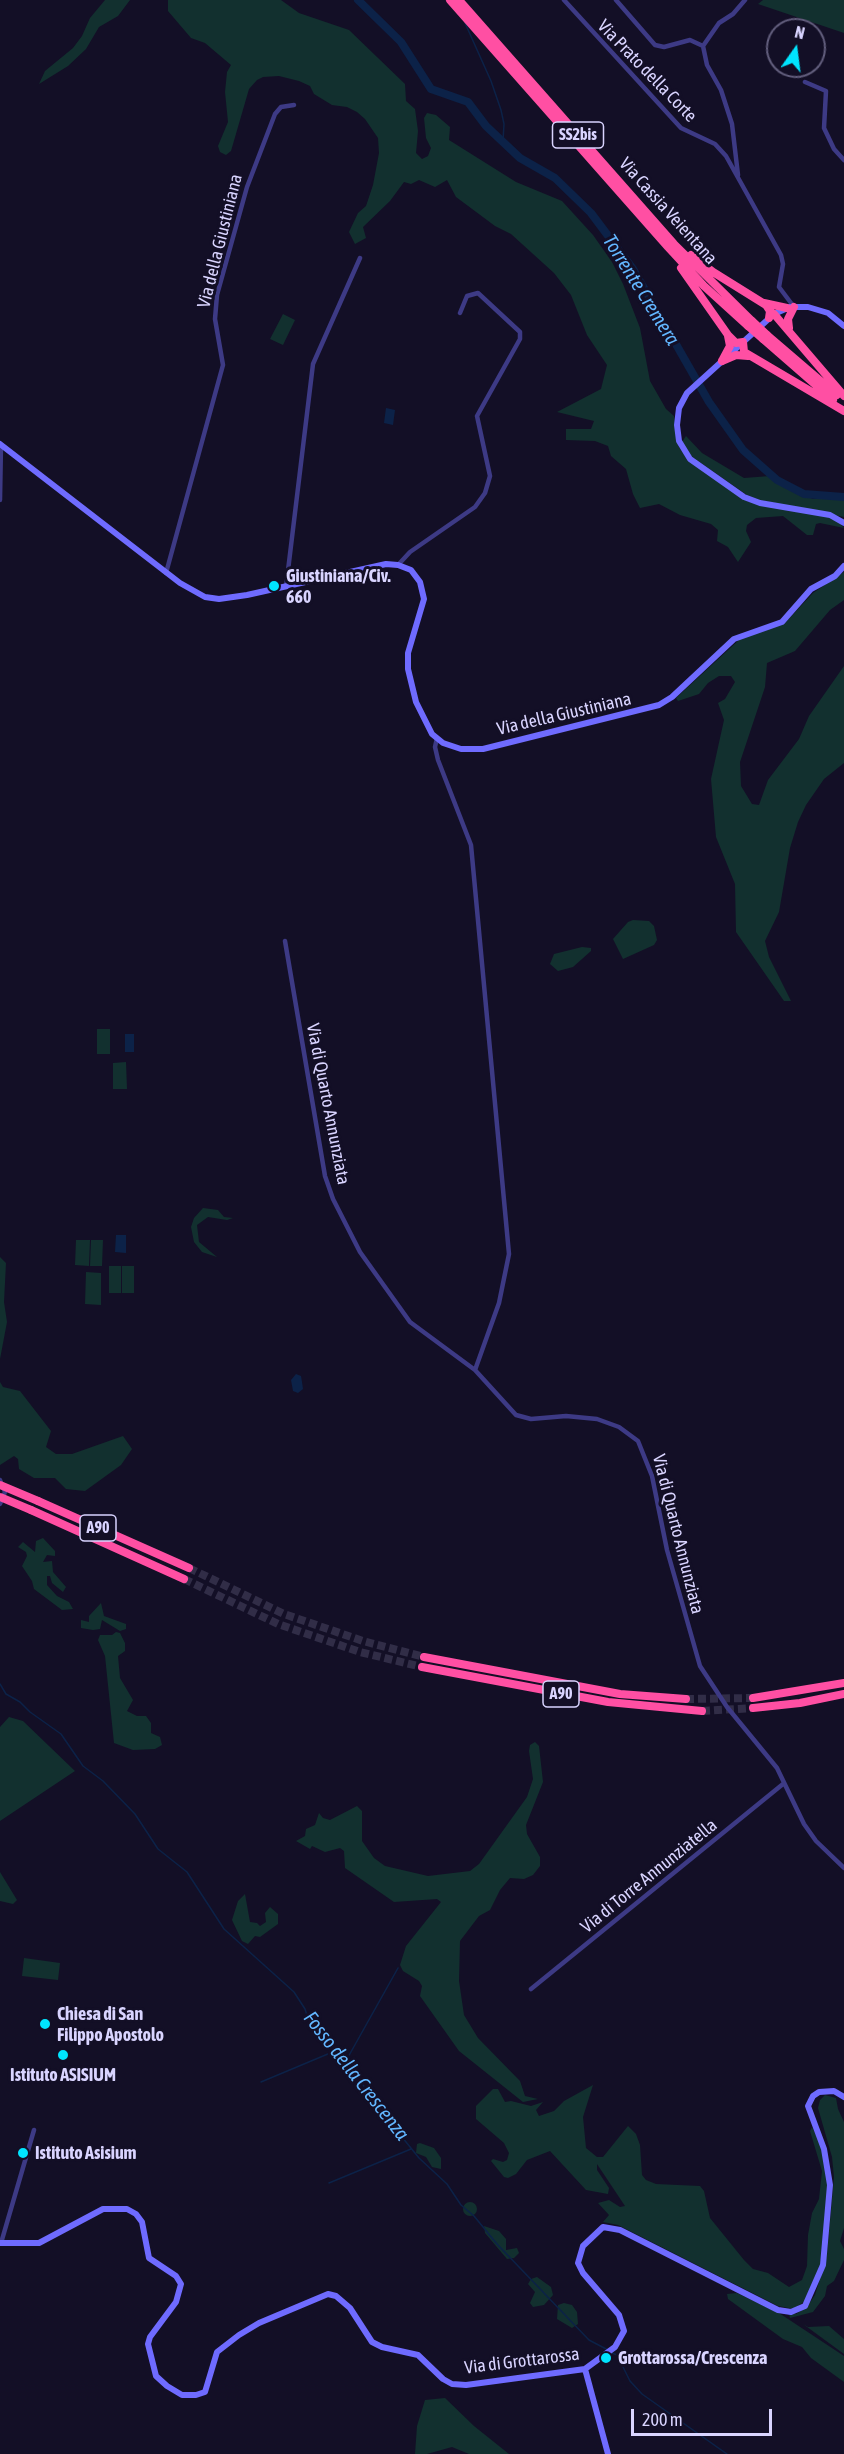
<!DOCTYPE html>
<style>
body{margin:0}
#map{position:relative;width:844px;height:2454px;overflow:hidden;background:#130f26;font-family:"Asap Condensed",sans-serif}
canvas{display:block}
.north{position:absolute;left:766px;top:18px;width:60px;height:60px;box-sizing:border-box;background:#130f26;border:2px solid #625e7d;border-radius:50%;rotate:14deg;font-size:16px;font-weight:700;line-height:24px;text-align:center;color:#d9d4ff}
.north::after{content:'';display:block;margin:auto;width:21px;height:27px;background:#00e5ff;clip-path:polygon(50% 0,100% 100%,50% 72%,0 100%)}
.scale{position:absolute;left:631px;top:2409px;width:141px;height:27px;box-sizing:border-box;border:3px solid #d9d4ff;border-top:0;padding-left:8px;font-size:18px;line-height:21px;white-space:nowrap;color:#d9d4ff;-webkit-text-stroke:4px #130f26;paint-order:stroke}
</style>
<div id="map">
<canvas width="844" height="2454"></canvas>
<div class="north">N</div>
<div class="scale">200 m</div>
</div>
<script>
const c = document.querySelector('canvas').getContext('2d');
c.lineJoin = 'round';
function paint(path, color) { c.fillStyle = color; c.fill(path, 'evenodd'); }
const toPath = rows => new Path2D(rows.map(r => 'M' + r).join(''));
function trace(path, color, width, dash) { c.strokeStyle = color; c.lineWidth = width; c.lineCap = dash ? 'butt' : 'round'; c.setLineDash(dash || []); c.stroke(path); }
function label(font, color, halo, rows, align = 'center') {
  c.font = font + ' "Asap Condensed",sans-serif'; c.lineWidth = 6; c.setLineDash([]); c.textBaseline = 'middle'; c.strokeStyle = halo; c.fillStyle = color; for (const [text, x, y, turn = 0] of rows) {
    c.save(); c.translate(x, y); c.rotate((+turn || 0) * Math.PI / 180); c.textAlign = isNaN(turn) ? turn : align; if (halo) c.strokeText(text, 0, 0); c.fillText(text, 0, 0); c.restore();
  }
}
paint(toPath([
 [105,0,130,0,118,16,99,27,86,49,68,66,39,84,45,71,73,48,82,36,90,18],
 [168,0,281,0,299,13,349,30,405,84,406,101,415,109,418,131,416,153,422,159,428,156,431,148,426,138,424,118,427,113,436,115,450,127,449,140,516,182,562,201,593,235,612,262,623,284,640,328,650,381,666,409,674,416,679,447,689,461,747,501,834,517,844,528,820,523,816,524,813,535,807,535,783,516,756,518,747,525,746,531,751,542,738,562,728,547,717,541,718,530,711,524,680,515,659,504,640,508,633,494,626,469,611,456,608,446,595,441,566,440,566,429,591,429,594,421,557,412,601,389,607,365,587,335,571,295,554,273,511,234,495,226,456,197,447,180,435,187,419,180,411,184,404,182,390,201,363,227,366,238,355,244,349,232,358,213,366,206,373,185,379,153,378,138,365,119,357,112,347,107,332,105,314,94,310,86,299,81,279,76,263,77,257,80,249,89,231,151,226,155,220,152,218,146,228,122,225,92,227,72,231,65,205,43,191,38,168,11],
 [763,0,844,0,844,33,758,4],
 [283,314,295,320,283,345,270,339],
 [686,436,702,453,744,478,770,476,786,488,813,499,832,494,844,497,844,517,760,500,747,495,691,456,682,442],
 [844,572,844,600,830,610,795,651,767,663,765,687,740,762,741,786,752,804,759,805,768,780,799,739,809,716,844,666,844,763,824,779,806,805,798,822,790,848,779,912,765,941,769,957,791,1001,784,1001,736,932,735,884,716,837,711,779,724,720,718,703,725,699,735,682,731,676,719,676,708,683,699,694,678,701,676,698,740,639,785,623,813,593],
 [633,920,649,921,654,926,657,940,654,945,623,959,613,939,628,922],
 [582,947,591,948,591,951,573,967,558,971,550,964,554,954],
 [97,1029,110,1029,110,1054,97,1054],
 [126,1062,127,1089,113,1089,113,1063],
 [203,1208,218,1210,224,1217,233,1218,227,1220,208,1217,197,1225,199,1242,217,1257,202,1252,194,1242,191,1227,194,1218],
 [76,1240,90,1240,89,1266,75,1265],
 [91,1240,103,1240,102,1266,90,1266],
 [0,1257,6,1263,4,1302,7,1322,0,1359],
 [109,1266,121,1266,121,1293,109,1293],
 [122,1266,134,1266,134,1293,122,1293],
 [86,1272,101,1273,101,1305,85,1304],
 [0,1382,3,1387,20,1391,51,1431,46,1447,56,1454,72,1454,123,1436,132,1449,121,1465,85,1491,66,1489,55,1478,34,1478,19,1469,18,1459,14,1456,0,1465],
 [43,1538,55,1551,55,1556,47,1555,43,1562,52,1561,53,1572,66,1587,63,1592,52,1583,50,1576,47,1576,47,1585,57,1596,69,1602,73,1609,62,1610,34,1589,32,1581,22,1566,27,1556,26,1552,18,1547,23,1542,35,1552,36,1541],
 [101,1603,104,1616,126,1624,126,1629,120,1631,102,1620,100,1629,93,1630,81,1628,81,1620,89,1622,89,1616],
 [116,1632,120,1633,125,1643,125,1651,118,1656,120,1678,133,1700,127,1711,137,1716,146,1716,151,1723,151,1733,160,1737,162,1745,155,1749,133,1750,114,1743,105,1656,98,1640,100,1635,112,1635],
 [9,1717,23,1721,75,1771,0,1821,0,1727],
 [535,1742,539,1746,543,1782,526,1825,527,1834,540,1857,540,1866,533,1875,524,1879,510,1878,500,1890,490,1910,479,1916,460,1941,459,1981,464,2015,478,2038,520,2081,525,2096,538,2099,523,2102,459,2051,420,1996,422,1986,419,1981,403,1971,400,1965,406,1946,441,1902,437,1899,394,1902,345,1868,344,1851,340,1848,325,1852,312,1846,310,1849,296,1841,305,1836,306,1829,315,1825,319,1813,323,1818,330,1820,357,1806,362,1811,362,1841,374,1858,385,1866,428,1876,470,1871,479,1864,527,1797,533,1779,529,1751,530,1745],
 [0,1872,17,1900,13,1904,0,1901],
 [245,1894,250,1922,257,1923,260,1926,266,1922,265,1913,270,1907,278,1914,278,1924,260,1937,255,1936,248,1944,242,1941,232,1920,238,1901],
 [24,1958,60,1963,58,1980,22,1976],
 [593,2085,583,2117,586,2148,597,2157,603,2157,628,2126,636,2134,640,2145,642,2175,646,2180,656,2184,700,2186,704,2191,710,2218,744,2260,753,2269,768,2273,789,2287,802,2280,807,2266,808,2235,812,2213,819,2199,822,2171,810,2131,812,2127,820,2143,829,2183,824,2251,818,2281,809,2298,794,2309,778,2306,618,2225,603,2222,609,2215,598,2203,609,2200,620,2207,625,2206,597,2164,597,2170,609,2188,608,2194,586,2190,550,2151,527,2160,516,2174,508,2178,504,2177,491,2161,493,2159,503,2162,507,2160,509,2153,504,2143,476,2119,476,2106,493,2089,498,2089,505,2102,511,2101,531,2106,543,2102,536,2110,539,2116,554,2111,564,2101],
 [825,2095,836,2098,838,2109,844,2122,844,2228,840,2241,844,2249,844,2260,834,2281,827,2286,825,2296,813,2312,790,2318,789,2314,796,2314,807,2307,815,2295,827,2255,834,2177,832,2157,818,2108,820,2100],
 [420,2143,434,2148,441,2158,441,2169,432,2167,426,2157,416,2153,417,2144],
 '463 2209a7 7 0 1 1 14 0a7 7 0 1 1-14 0Z',
 [484,2226,499,2231,506,2239,506,2250,517,2248,519,2253,514,2258,507,2259,485,2233],
 [537,2277,551,2287,553,2295,544,2305,533,2307,530,2303,535,2292,528,2284,531,2279],
 [737,2293,779,2313,844,2356,844,2382,811,2358,802,2347,783,2339,728,2299,727,2294],
 [564,2303,572,2305,577,2312,578,2324,572,2328,557,2319,558,2305],
 [803,2324,808,2327,829,2326,844,2339,844,2354],
 [445,2398,474,2426,509,2454,469,2454,452,2447,427,2454,415,2454,417,2426,425,2400]
]), '#12302f');
paint(toPath([
 [386,408,395,410,393,425,384,423],
 [125,1034,134,1034,134,1052,125,1052],
 [116,1235,126,1235,126,1253,115,1252],
 [296,1374,301,1376,302,1382,303,1389,298,1393,293,1391,291,1380]
]), '#0c2248');
trace(toPath([
 [465,23,491,81,501,110,504,124,503,141],
 [0,1684,6,1694,20,1702,30,1712,61,1734,83,1766,103,1781,135,1814,158,1849,187,1872,224,1929,294,1992,305,2009,309,2022,335,2051,347,2060,376,2105,419,2158,447,2184,461,2205,474,2216,497,2244,589,2340,608,2350],
 [347,2059,398,1968],
 [261,2082,335,2051],
 [329,2183,411,2149],
 [612,2353,617,2355,630,2381,642,2394,727,2454]
]), '#0c2248', 1.5);
trace(toPath([
 [358,0,401,42,431,89,468,102,486,126,520,158,555,178,591,213,633,269,709,402,743,450,777,480,804,494,844,497]
]), '#0c2248', 8);
trace(toPath([
 [189,1568,284,1614,363,1641,424,1657],
 [184,1579,278,1624,360,1652,422,1667],
 [686,1699,753,1698],
 [702,1711,753,1708]
]), '#312d47', 8, [8, 4]);
trace(toPath([
 [564,0,681,128,715,144,726,156,781,255,783,264,779,287,794,307],
 [616,0,655,45,664,47,690,40,703,46,707,65,721,90,732,124,738,175],
 [703,46,719,23,733,14,745,0],
 [805,82,826,91,824,128,834,149,844,160],
 [0,500,1,445],
 [398,565,410,552,475,507,485,493,490,476,477,416,520,339,520,332,478,293,467,296,460,313],
 [166,573,223,365,215,319,217,295,247,187,275,114,281,107,294,105],
 [286,587,313,364,360,258],
 [437,738,435,747,438,760,471,845,509,1254,499,1303,475,1370],
 [285,941,325,1176,333,1199,360,1252,410,1322,475,1370,516,1415,531,1419,566,1416,597,1419,619,1427,638,1441,652,1476,667,1550,700,1666,727,1707,777,1768,804,1824,816,1841,844,1868],
 [0,1480,5,1492,0,1504],
 [531,1989,783,1784],
 [1,2243,34,2130]
]), '#3d3a85', 4.5);
trace(toPath([
 [844,326,828,313,808,307,790,307,774,314,687,393,679,408,677,425,679,441,690,459,744,497,760,503,830,515,844,523],
 [0,444,180,583,205,597,219,599,247,595,386,564,398,565,411,570,420,582,424,599,408,653,408,669,416,702,432,734,443,743,461,749,483,749,659,705,672,697,734,639,782,622,811,589,835,576,844,566],
 [0,2243,39,2243,103,2209,127,2209,136,2214,142,2222,149,2258,176,2276,181,2284,176,2302,150,2337,148,2344,156,2376,167,2386,182,2395,196,2395,205,2392,217,2352,239,2335,259,2323,328,2294,336,2296,350,2308,372,2342,382,2347,418,2355,443,2379,452,2384,466,2385,585,2369,615,2347,624,2331,619,2315,583,2273,578,2263,583,2246,603,2227,620,2230,778,2310,791,2312,805,2306,823,2265,830,2185,824,2149,808,2106,813,2096,819,2092,834,2091,844,2097],
 [585,2369,608,2454]
]), '#6f6bff', 6);
trace(toPath([
 [450,0,668,247,704,286,748,326],
 [459,0,674,244,752,321],
 [691,255,713,272,766,305,770,311,769,318],
 [681,268,728,335,736,343,743,342,744,352,844,411],
 [764,303,787,308],
 [774,314,844,396],
 [789,328,788,319,794,307],
 [767,335,837,395],
 [763,339,833,400],
 [722,361,736,355,748,356],
 [722,361,730,346,728,336],
 [38,1501,189,1568],
 [31,1510,184,1579],
 [424,1657,620,1694,686,1699],
 [422,1667,608,1702,702,1711],
 [753,1698,844,1683],
 [753,1708,800,1703,844,1694]
]), '#ff4fa3', 8);
trace(toPath([
 [752,321,767,335],
 [748,326,763,339],
 [0,1485,38,1501],
 [0,1497,31,1510]
]), '#ff4fa3', 8);
for (const [x, y, r, color] of [
 [274,586,6,"#00e5ff"],
 [45,2024,6,"#00e5ff"],
 [63,2055,6,"#00e5ff"],
 [23,2153,6,"#00e5ff"],
 [606,2358,6,"#00e5ff"]
]) { const dot = new Path2D(); dot.arc(x, y, r, 0, 2 * Math.PI); c.fillStyle = color; c.fill(dot); trace(dot, '#130f26', 2); }
for (const [x, y, w] of [
 [578,135,51],
 [98,1528,36],
 [561,1694,36]
]) { const box = new Path2D(); box.roundRect(x - w / 2, y - 13, w, 26, 4.5); c.fillStyle = '#130f26'; c.fill(box); trace(box, '#d9d4ff', 1.5); }
label('bold 16px', '#d9d4ff', null, [
 ["SS2bis",578,135],
 ["A90",98,1528],
 ["A90",561,1694]
]);
label('18px', '#d9d4ff', '#130f26', [
 ["Via Prato della Corte",647,71,46],
 ["Via Cassia Veientana",668,211,48],
 ["Via della Giustiniana",220,241,-76],
 ["Via della Giustiniana",564,714,-13],
 ["Via di Quarto Annunziata",328,1104,79],
 ["Via di Quarto Annunziata",678,1534,76],
 ["Via di Torre Annunziatella",649,1876,-39],
 ["Via di Grottarossa",522,2361,-7]
]);
label('bold 18px', '#d9d4ff', '#130f26', [
 ["Giustiniana/Civ.",286,576],
 ["660",286,597],
 ["Chiesa di San",57,2014],
 ["Filippo Apostolo",57,2035],
 ["Istituto ASISIUM",63,2075,"center"],
 ["Istituto Asisium",35,2153],
 ["Grottarossa/Crescenza",618,2358]
], 'left');
label('italic 20px', '#62b6ff', '#130f26', [
 ["Torrente Cremera",641,290,58],
 ["Fosso della Crescenza",356,2076,52]
]);
</script>
